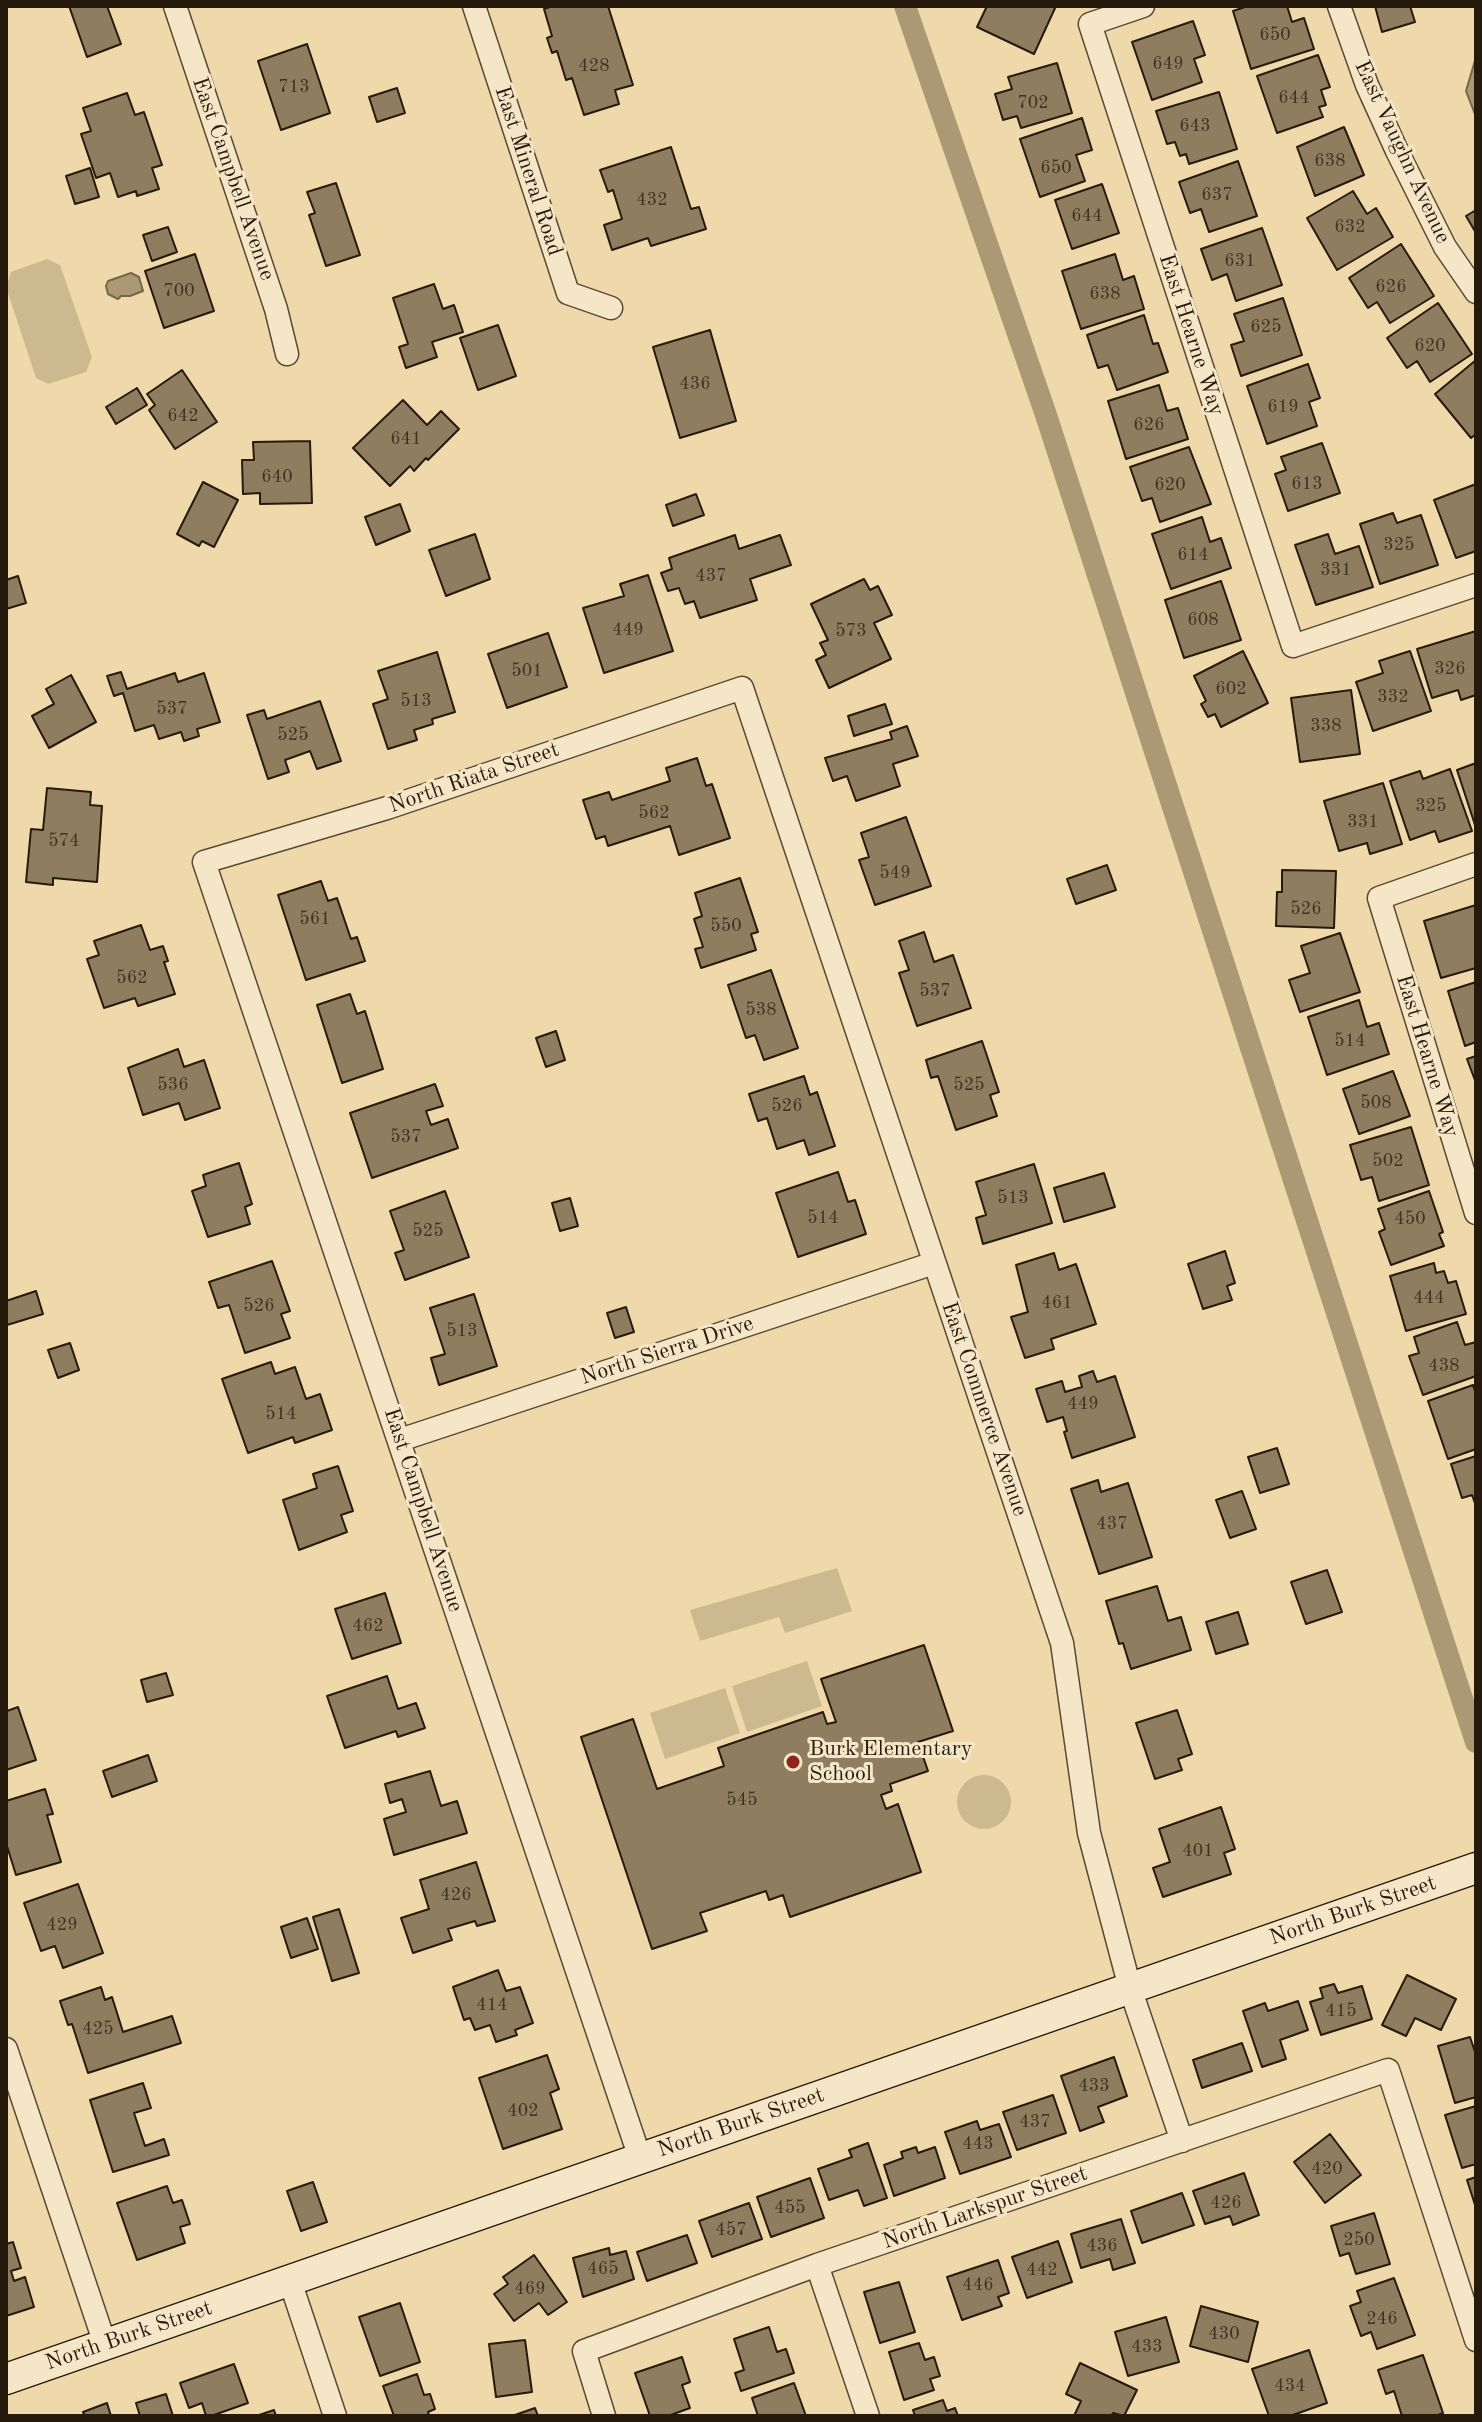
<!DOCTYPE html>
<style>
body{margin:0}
#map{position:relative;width:1482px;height:2422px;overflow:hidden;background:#efd9aa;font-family:"Old Standard TT",serif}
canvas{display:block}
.frame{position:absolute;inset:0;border:8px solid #261a0d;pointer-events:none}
</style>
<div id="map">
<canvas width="1482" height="2422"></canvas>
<div class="frame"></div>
</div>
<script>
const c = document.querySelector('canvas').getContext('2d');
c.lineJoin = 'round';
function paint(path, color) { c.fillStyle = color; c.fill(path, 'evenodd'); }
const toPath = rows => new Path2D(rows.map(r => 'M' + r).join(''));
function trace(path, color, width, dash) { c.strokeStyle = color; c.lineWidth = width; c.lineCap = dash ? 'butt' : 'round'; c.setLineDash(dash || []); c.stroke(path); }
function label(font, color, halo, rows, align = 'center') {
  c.font = font + ' "Old Standard TT",serif'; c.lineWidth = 6; c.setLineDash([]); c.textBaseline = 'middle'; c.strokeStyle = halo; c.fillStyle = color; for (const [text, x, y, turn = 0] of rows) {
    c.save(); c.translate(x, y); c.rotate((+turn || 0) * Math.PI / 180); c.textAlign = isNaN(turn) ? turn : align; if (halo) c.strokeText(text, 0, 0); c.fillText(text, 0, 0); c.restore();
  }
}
paint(toPath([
 [47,259,60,265,92,357,86,372,48,384,36,378,6,287,11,272],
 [837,1568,852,1611,785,1633,779,1617,700,1641,690,1610],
 [807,1661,822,1706,747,1732,732,1686],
 [725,1688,740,1733,665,1759,650,1713],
 '957 1802a27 27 0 1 1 54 0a27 27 0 1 1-54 0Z'
]), '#cdb98f');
const water = toPath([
 [1476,57,1476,117,1466,91,1476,57],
 [131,273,139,277,143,291,130,296,121,296,118,299,108,294,106,286,108,281,131,273]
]);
paint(water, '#ab9875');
trace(water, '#76664b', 2);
trace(toPath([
 [905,6,1046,415,1476,1742]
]), '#ab9875', 22);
const building = toPath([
 [69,6,107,6,121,44,87,57,69,6],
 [553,6,608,6,633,85,615,90,619,104,584,115,572,78,566,80,557,51,552,53,547,38,552,36,544,9,553,6],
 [987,6,1056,6,1034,54,977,27,987,6],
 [1248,6,1287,6,1292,22,1304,18,1314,49,1251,69,1233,11,1248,6],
 [1375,6,1410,6,1415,22,1382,32,1375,6],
 [1193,21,1205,55,1194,59,1202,82,1152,100,1132,42,1193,21],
 [307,44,330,113,281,130,258,61,307,44],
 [1318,55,1330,87,1321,90,1326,105,1319,107,1323,117,1277,133,1257,76,1318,55],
 [1057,63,1072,113,1021,128,1017,116,1003,120,995,94,1012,89,1008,77,1057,63],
 [397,88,405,113,377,122,369,97,397,88],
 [1219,92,1237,149,1189,164,1186,154,1180,156,1175,142,1167,144,1156,111,1219,92],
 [127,93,135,115,144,112,162,165,152,168,159,189,137,196,136,191,118,197,110,173,96,178,81,134,91,131,83,108,127,93],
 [1082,118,1092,150,1076,155,1085,181,1040,197,1020,139,1082,118],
 [1344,127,1364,175,1315,196,1297,147,1344,127],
 [671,147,691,209,699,207,706,229,651,246,648,238,612,250,604,225,622,219,613,190,608,192,600,170,671,147],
 [1238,161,1257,216,1209,232,1201,209,1190,213,1179,182,1238,161],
 [90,168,99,197,75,204,66,176,90,168],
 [336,183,360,255,326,266,309,215,315,213,307,192,336,183],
 [1102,184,1119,233,1072,249,1055,200,1102,184],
 [1353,191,1367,214,1376,208,1393,237,1337,270,1307,218,1353,191],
 [1476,210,1476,233,1466,216,1476,210],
 [168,227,177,252,152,261,143,235,168,227],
 [1262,228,1282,285,1236,301,1227,274,1212,280,1201,249,1262,228],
 [1401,244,1434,296,1390,323,1377,302,1368,308,1349,278,1401,244],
 [195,254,214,311,164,328,145,271,195,254],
 [1115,254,1123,280,1134,276,1144,309,1081,329,1062,271,1115,254],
 [434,284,443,309,454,305,463,332,432,342,437,357,406,368,399,347,408,344,393,298,434,284],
 [1283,298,1302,355,1241,376,1231,345,1244,341,1234,314,1283,298],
 [1438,303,1472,354,1430,382,1417,361,1407,368,1387,338,1438,303],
 [1144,315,1153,344,1158,343,1168,372,1117,390,1108,365,1098,368,1087,335,1144,315],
 [498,325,516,376,478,390,460,338,498,325],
 [710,330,736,421,680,438,653,347,710,330],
 [1476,360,1476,434,1471,438,1435,394,1476,360],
 [1308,364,1320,398,1309,402,1317,426,1267,444,1247,386,1308,364],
 [182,370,217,422,175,449,149,410,155,405,147,394,182,370],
 [1159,385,1167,411,1178,408,1188,439,1126,459,1108,401,1159,385],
 [137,388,147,405,116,424,106,407,137,388],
 [403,400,427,425,441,411,459,429,428,460,426,458,414,471,410,466,390,486,353,448,403,400],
 [310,441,312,503,260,504,260,493,243,494,242,460,254,460,253,442,310,441],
 [1322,443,1340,493,1288,511,1275,474,1286,470,1281,457,1322,443],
 [1189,447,1211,504,1160,522,1152,498,1142,501,1130,467,1189,447],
 [203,482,238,500,214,547,202,541,199,546,177,534,203,482],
 [1476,484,1476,551,1456,558,1434,500,1476,484],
 [696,494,704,515,673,526,666,505,696,494],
 [400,504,410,531,376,545,365,517,400,504],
 [1393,513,1397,523,1421,515,1438,565,1380,584,1360,524,1393,513],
 [1202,517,1210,542,1221,538,1231,568,1171,589,1152,534,1202,517],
 [475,534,490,579,446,596,429,550,475,534],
 [1328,534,1335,554,1359,546,1373,587,1316,605,1295,545,1328,534],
 [735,535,739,549,780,535,791,565,750,579,757,600,700,618,694,601,685,604,679,588,668,591,661,573,672,569,669,558,735,535],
 [648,575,673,651,604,673,583,608,624,596,620,584,648,575],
 [18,576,26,603,6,609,6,580,18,576],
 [864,579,870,590,878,586,892,615,874,623,891,659,829,688,816,660,826,655,820,643,828,640,811,604,864,579],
 [1221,581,1241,640,1184,658,1165,600,1221,581],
 [1476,631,1476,695,1461,700,1458,690,1432,698,1417,649,1476,631],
 [548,633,567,687,507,708,488,654,548,633],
 [1243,651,1268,703,1221,727,1215,714,1208,717,1201,704,1206,701,1194,676,1243,651],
 [1410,651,1431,711,1373,731,1356,682,1383,673,1379,661,1410,651],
 [437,652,455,712,432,719,433,724,414,730,417,740,388,749,373,704,388,699,378,671,437,652],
 [121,672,127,689,175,673,178,682,204,673,220,722,197,729,199,736,184,741,181,732,159,739,154,725,135,731,123,693,114,696,107,676,121,672],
 [71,675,96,722,49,748,32,716,54,704,46,689,71,675],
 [1351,690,1360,754,1300,762,1291,698,1351,690],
 [320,701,341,761,317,769,310,751,285,760,289,772,268,779,247,715,264,710,267,719,320,701],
 [885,704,892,724,854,736,848,716,885,704],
 [907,726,918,756,893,764,900,786,856,801,847,776,833,781,825,758,892,739,890,732,907,726],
 [697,758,706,786,712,784,730,838,679,855,670,826,608,846,605,836,596,839,583,800,609,792,612,800,670,781,666,768,697,758],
 [1476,763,1476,828,1457,770,1476,763],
 [1450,769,1472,831,1439,842,1435,831,1410,840,1390,781,1420,771,1423,779,1450,769],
 [1383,783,1402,844,1370,854,1367,843,1339,851,1324,801,1383,783],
 [47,788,91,792,90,805,102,806,97,882,53,878,53,885,26,882,31,829,43,830,47,788],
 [906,817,931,886,875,905,859,860,869,857,861,833,906,817],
 [1107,865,1116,890,1076,904,1067,879,1107,865],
 [1282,870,1336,871,1334,928,1276,926,1277,892,1282,892,1282,870],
 [740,878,758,932,751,934,756,950,701,968,695,949,703,947,694,919,702,916,695,893,740,878],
 [321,881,328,901,337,898,351,939,357,937,365,961,306,980,278,895,321,881],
 [1476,905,1476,968,1441,978,1424,921,1476,905],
 [141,925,150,950,163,946,168,961,164,962,175,994,138,1006,135,998,104,1008,87,959,99,955,94,941,141,925],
 [924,932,934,962,953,955,971,1008,917,1026,899,973,909,970,899,941,924,932],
 [1340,933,1360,992,1300,1012,1289,980,1310,973,1301,946,1340,933],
 [771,970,798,1048,764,1060,755,1035,746,1038,728,985,771,970],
 [1476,982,1476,1042,1465,1046,1448,991,1476,982],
 [350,994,357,1014,365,1011,383,1069,342,1083,317,1005,350,994],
 [1359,1000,1367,1027,1379,1023,1389,1054,1327,1075,1308,1017,1359,1000],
 [556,1031,565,1060,546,1067,536,1038,556,1031],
 [982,1041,999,1092,990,1095,997,1116,956,1130,938,1076,931,1078,926,1060,982,1041],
 [178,1049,184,1067,204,1060,220,1108,185,1120,179,1103,143,1115,128,1068,178,1049],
 [1476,1056,1476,1083,1467,1059,1476,1056],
 [1393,1071,1410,1116,1359,1134,1343,1089,1393,1071],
 [804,1076,810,1095,817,1092,835,1146,809,1155,804,1140,777,1149,767,1118,758,1121,749,1094,804,1076],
 [435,1084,443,1106,426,1111,431,1125,448,1119,458,1148,372,1178,350,1113,435,1084],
 [1411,1127,1429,1185,1379,1201,1372,1177,1361,1180,1350,1145,1411,1127],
 [239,1163,252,1204,245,1207,250,1224,208,1237,192,1191,206,1186,203,1175,239,1163],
 [1034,1164,1052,1223,983,1244,976,1218,986,1215,976,1182,1034,1164],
 [838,1172,848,1202,855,1200,866,1234,798,1257,776,1193,838,1172],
 [1104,1173,1115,1207,1064,1222,1054,1188,1104,1173],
 [445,1191,469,1257,405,1280,395,1253,404,1250,390,1211,445,1191],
 [1429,1191,1443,1232,1439,1234,1444,1246,1391,1265,1379,1232,1385,1229,1378,1209,1429,1191],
 [570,1198,578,1226,560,1231,552,1203,570,1198],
 [1225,1251,1235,1283,1227,1286,1232,1300,1203,1309,1188,1264,1225,1251],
 [1054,1253,1059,1270,1076,1264,1096,1324,1051,1339,1054,1349,1025,1358,1011,1317,1028,1312,1016,1265,1054,1253],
 [272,1261,290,1311,281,1314,290,1338,245,1353,229,1305,218,1308,209,1282,272,1261],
 [1434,1263,1436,1273,1444,1271,1448,1283,1456,1281,1466,1314,1406,1331,1390,1276,1434,1263],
 [36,1291,43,1314,7,1325,6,1301,36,1291],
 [474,1294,497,1366,439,1385,431,1358,445,1354,430,1308,474,1294],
 [626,1307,634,1332,615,1338,607,1313,626,1307],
 [1457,1322,1465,1345,1476,1342,1476,1376,1423,1395,1409,1356,1419,1353,1414,1337,1457,1322],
 [70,1343,79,1370,58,1378,48,1350,70,1343],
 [271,1362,275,1374,295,1367,306,1399,320,1394,332,1430,295,1443,293,1437,248,1453,222,1379,271,1362],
 [1093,1371,1097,1382,1115,1376,1135,1437,1072,1458,1064,1432,1067,1431,1063,1417,1047,1422,1036,1389,1062,1381,1065,1392,1082,1387,1079,1376,1093,1371],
 [1473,1385,1476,1394,1476,1449,1448,1459,1428,1401,1473,1385],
 [1277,1448,1289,1484,1260,1493,1248,1457,1277,1448],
 [1476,1456,1476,1506,1472,1495,1462,1498,1451,1464,1476,1456],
 [338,1466,353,1511,341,1515,347,1532,299,1550,283,1500,317,1488,313,1474,338,1466],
 [1098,1480,1101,1492,1128,1483,1152,1557,1099,1574,1071,1489,1098,1480],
 [1242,1491,1256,1529,1230,1538,1216,1500,1242,1491],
 [1327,1570,1342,1612,1306,1624,1291,1582,1327,1570],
 [1157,1586,1168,1621,1181,1617,1191,1650,1131,1669,1123,1643,1119,1644,1106,1601,1157,1586],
 [385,1593,401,1643,352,1659,335,1609,385,1593],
 [1238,1612,1248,1644,1216,1654,1206,1622,1238,1612],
 [924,1645,953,1731,918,1742,928,1771,890,1784,892,1791,881,1795,886,1809,898,1804,921,1872,790,1917,783,1895,769,1900,766,1891,700,1913,707,1931,652,1949,581,1737,633,1719,657,1789,724,1766,718,1748,823,1712,827,1724,836,1722,821,1679,924,1645],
 [166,1673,173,1695,147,1702,141,1680,166,1673],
 [387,1676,398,1709,416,1703,425,1728,398,1737,396,1731,345,1748,327,1696,387,1676],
 [18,1707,36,1760,6,1770,6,1708,7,1711,18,1707],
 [1177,1710,1192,1754,1178,1759,1182,1770,1155,1779,1136,1723,1177,1710],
 [148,1755,157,1781,112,1797,103,1771,148,1755],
 [430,1771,441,1806,457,1801,467,1833,394,1855,384,1819,406,1812,402,1799,390,1803,385,1784,430,1771],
 [45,1789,53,1814,47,1815,61,1862,16,1875,6,1843,6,1801,45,1789],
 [1221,1807,1235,1849,1224,1853,1231,1874,1163,1897,1153,1868,1170,1862,1159,1829,1221,1807],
 [476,1862,495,1921,477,1926,475,1921,448,1929,452,1940,413,1953,401,1918,429,1909,420,1880,476,1862],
 [78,1884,103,1953,63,1968,55,1946,41,1951,24,1903,78,1884],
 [339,1909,359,1973,332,1981,313,1917,339,1909],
 [307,1918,318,1949,291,1958,281,1927,307,1918],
 [498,1970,506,1991,520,1987,533,2023,515,2030,517,2035,496,2042,490,2025,475,2030,470,2018,464,2020,453,1987,498,1970],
 [1407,1975,1456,1999,1441,2030,1415,2018,1406,2036,1382,2025,1407,1975],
 [1334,1984,1338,1993,1362,1986,1372,2019,1321,2035,1310,2002,1323,1998,1320,1988,1334,1984],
 [101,1987,105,2000,112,1997,123,2032,172,2016,181,2043,88,2073,72,2024,68,2025,60,2001,101,1987],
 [1298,2001,1308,2030,1280,2040,1286,2059,1262,2067,1243,2011,1265,2003,1268,2011,1298,2001],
 [1470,2037,1476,2055,1476,2097,1455,2103,1438,2046,1470,2037],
 [1242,2043,1252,2071,1202,2088,1193,2060,1242,2043],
 [547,2055,559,2089,550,2093,562,2129,503,2149,479,2078,547,2055],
 [1114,2057,1127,2096,1098,2107,1104,2122,1080,2131,1061,2076,1114,2057],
 [143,2083,151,2108,134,2113,145,2146,164,2139,169,2155,113,2172,90,2100,143,2083],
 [1053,2095,1066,2133,1017,2150,1003,2112,1053,2095],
 [1476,2106,1476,2164,1462,2168,1445,2115,1476,2106],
 [977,2121,980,2130,999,2124,1011,2157,960,2174,945,2132,977,2121],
 [1330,2134,1361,2175,1325,2203,1294,2162,1330,2134],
 [868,2143,887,2198,864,2206,858,2190,829,2200,818,2169,852,2157,849,2150,868,2143],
 [916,2147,918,2153,935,2147,945,2178,894,2196,884,2165,903,2158,901,2152,916,2147],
 [1244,2173,1259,2215,1233,2225,1230,2216,1205,2224,1193,2191,1244,2173],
 [1476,2177,1476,2208,1467,2180,1476,2177],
 [810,2178,824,2218,771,2237,757,2197,810,2178],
 [313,2182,327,2222,301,2231,287,2191,313,2182],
 [167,2186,173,2203,182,2200,190,2224,180,2227,185,2243,137,2260,117,2203,167,2186],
 [1182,2193,1194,2225,1142,2243,1131,2211,1182,2193],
 [749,2203,762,2239,712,2257,699,2221,749,2203],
 [1374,2213,1390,2264,1356,2274,1349,2253,1340,2256,1331,2226,1374,2213],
 [1121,2219,1135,2263,1113,2270,1110,2259,1081,2268,1071,2234,1121,2219],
 [687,2235,697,2263,647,2281,637,2252,687,2235],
 [1058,2241,1072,2282,1027,2298,1012,2257,1058,2241],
 [13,2242,21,2268,11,2271,14,2281,25,2277,34,2307,6,2316,6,2244,13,2242],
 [609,2248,610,2255,626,2251,634,2279,583,2297,573,2258,609,2248],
 [534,2255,567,2302,548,2315,539,2303,514,2321,494,2294,508,2284,503,2277,534,2255],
 [998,2260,1009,2293,998,2297,1002,2306,962,2320,947,2277,998,2260],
 [1394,2278,1415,2335,1377,2349,1371,2332,1361,2336,1350,2306,1361,2302,1357,2291,1394,2278],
 [899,2282,915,2332,880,2343,864,2292,899,2282],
 [400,2303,420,2362,380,2376,359,2317,400,2303],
 [1201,2306,1258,2322,1248,2362,1190,2346,1201,2306],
 [1166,2317,1179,2362,1128,2376,1115,2332,1166,2317],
 [769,2327,777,2352,786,2349,794,2373,741,2391,735,2373,744,2370,734,2339,769,2327],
 [525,2340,532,2392,496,2397,489,2344,525,2340],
 [919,2343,925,2360,934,2357,940,2376,930,2379,934,2390,904,2400,889,2352,919,2343],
 [1309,2350,1327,2403,1290,2416,1269,2416,1252,2369,1309,2350],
 [1423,2355,1443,2413,1435,2416,1402,2416,1394,2391,1386,2394,1378,2370,1423,2355],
 [682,2357,690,2382,682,2385,690,2408,668,2416,650,2416,635,2373,682,2357],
 [1080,2363,1137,2390,1124,2416,1113,2413,1111,2416,1074,2416,1081,2401,1066,2394,1080,2363],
 [234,2364,248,2403,211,2416,206,2416,202,2403,189,2408,180,2383,234,2364],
 [417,2374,424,2395,430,2394,435,2409,428,2412,429,2416,394,2416,383,2386,417,2374],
 [794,2383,806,2416,758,2416,752,2398,794,2383],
 [166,2394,173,2416,140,2416,136,2403,166,2394],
 [943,2400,947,2411,955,2408,958,2416,915,2416,913,2410,943,2400],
 [107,2403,111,2416,85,2416,83,2412,107,2403],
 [535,2408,538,2416,512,2416,535,2408],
 [274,2410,276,2416,256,2416,274,2410]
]);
paint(building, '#8f7d5f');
trace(building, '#261a0d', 2);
const street = toPath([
 [175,6,276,309,287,354],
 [474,6,568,293,611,308],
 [1143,6,1090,24,1293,646,1476,585],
 [1339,6,1367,85,1397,151,1445,247,1476,292],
 [1476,864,1379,898,1476,1213],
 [400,1440,934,1263],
 [6,2049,105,2344],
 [640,2158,204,862,387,808,742,688,1062,1643,1089,1833,1130,1988,1182,2141],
 [817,2265,868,2416],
 [290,2281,335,2416],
 [604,2416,584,2351,817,2265,1388,2070,1476,2340]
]);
const secondary = toPath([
 [6,2379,1476,1868]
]);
trace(street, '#584a34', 25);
trace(secondary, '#261a0d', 33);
trace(street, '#f5e6c8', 22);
trace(secondary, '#f5e6c8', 30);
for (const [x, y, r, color] of [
 [793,1762,8,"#8f2418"]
]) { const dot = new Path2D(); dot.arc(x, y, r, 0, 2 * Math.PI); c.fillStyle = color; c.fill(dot); trace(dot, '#f5e6c8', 3); }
label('18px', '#403322', null, [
 ["650",1275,35],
 ["649",1168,64],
 ["428",594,66],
 ["713",294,87],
 ["644",1294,98],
 ["702",1033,103],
 ["643",1195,126],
 ["638",1330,161],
 ["650",1056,168],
 ["637",1217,195],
 ["432",652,200],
 ["644",1087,216],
 ["632",1350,227],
 ["631",1240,261],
 ["626",1391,287],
 ["700",179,291],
 ["638",1105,294],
 ["625",1266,327],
 ["620",1430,346],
 ["436",695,384],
 ["619",1283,407],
 ["642",183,416],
 ["626",1149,425],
 ["641",406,439],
 ["640",277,477],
 ["613",1307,484],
 ["620",1170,485],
 ["325",1399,545],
 ["614",1193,555],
 ["331",1336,570],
 ["437",711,576],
 ["608",1203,620],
 ["449",628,630],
 ["573",851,631],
 ["326",1450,669],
 ["501",527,671],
 ["602",1231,689],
 ["332",1393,697],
 ["513",416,701],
 ["537",172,709],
 ["338",1326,726],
 ["525",293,735],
 ["325",1431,806],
 ["562",654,813],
 ["331",1363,822],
 ["574",64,841],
 ["549",895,873],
 ["526",1306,909],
 ["561",315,919],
 ["550",726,926],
 ["562",132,978],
 ["537",935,991],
 ["538",761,1010],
 ["514",1350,1041],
 ["536",173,1085],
 ["525",969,1085],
 ["508",1376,1103],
 ["526",787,1106],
 ["537",406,1137],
 ["502",1388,1161],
 ["513",1013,1198],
 ["514",823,1218],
 ["450",1410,1219],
 ["525",428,1231],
 ["444",1429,1298],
 ["461",1057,1303],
 ["526",259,1306],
 ["513",462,1331],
 ["438",1444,1366],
 ["449",1083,1404],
 ["514",281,1414],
 ["437",1112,1524],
 ["462",368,1626],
 ["545",742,1800],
 ["401",1198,1851],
 ["426",456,1895],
 ["429",62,1925],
 ["414",492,2005],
 ["415",1341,2011],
 ["425",98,2029],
 ["433",1094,2086],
 ["402",523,2111],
 ["437",1035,2122],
 ["443",978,2144],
 ["420",1327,2169],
 ["426",1226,2203],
 ["455",790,2208],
 ["457",731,2230],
 ["250",1359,2240],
 ["436",1102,2246],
 ["465",603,2269],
 ["442",1042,2270],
 ["446",978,2285],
 ["469",530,2289],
 ["246",1382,2319],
 ["430",1224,2334],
 ["433",1147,2347],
 ["434",1290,2386]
]);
label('22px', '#261a0d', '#f5e6c8', [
 ["East Vaughn Avenue",1402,152,65],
 ["East Mineral Road",528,171,72],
 ["East Campbell Avenue",233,179,71],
 ["East Hearne Way",1191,335,72],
 ["North Riata Street",474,778,-19],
 ["East Hearne Way",1427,1056,73],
 ["North Sierra Drive",667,1351,-18],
 ["East Commerce Avenue",984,1409,71],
 ["East Campbell Avenue",423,1510,72],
 ["North Burk Street",1353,1911,-19],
 ["North Burk Street",741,2123,-19],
 ["North Larkspur Street",985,2208,-19],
 ["North Burk Street",129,2336,-19]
]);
label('22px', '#261a0d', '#f5e6c8', [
 ["Burk Elementary",809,1749],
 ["School",809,1774]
], 'left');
</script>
